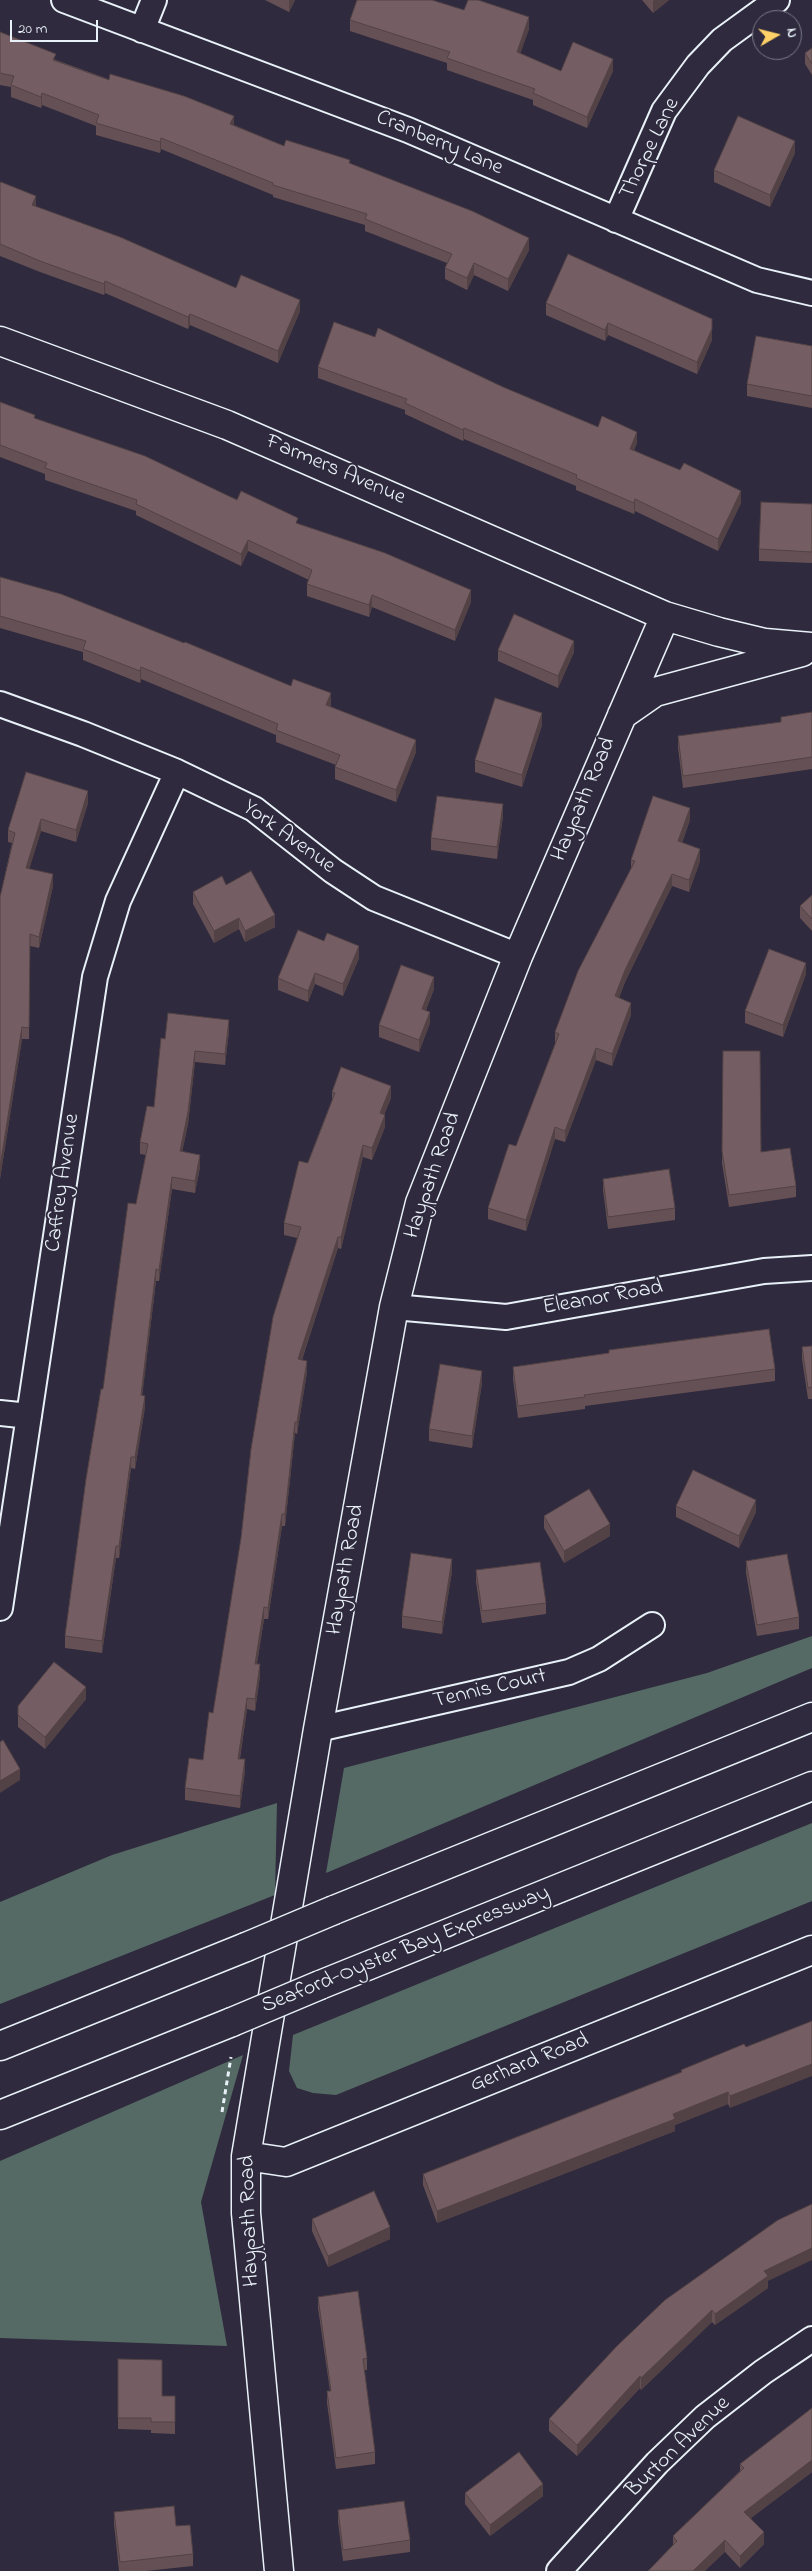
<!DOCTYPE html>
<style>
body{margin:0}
#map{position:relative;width:812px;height:2571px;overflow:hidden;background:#2f2a3d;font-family:"Indie Flower",sans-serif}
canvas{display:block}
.north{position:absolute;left:752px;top:10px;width:50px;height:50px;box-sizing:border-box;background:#2f2a3d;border:1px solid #797a88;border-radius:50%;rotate:82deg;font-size:14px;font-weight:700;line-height:20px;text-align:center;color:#e8f1f8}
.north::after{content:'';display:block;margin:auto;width:18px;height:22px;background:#ffd166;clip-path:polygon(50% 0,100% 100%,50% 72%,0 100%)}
.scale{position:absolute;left:10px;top:20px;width:88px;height:22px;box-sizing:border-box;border:2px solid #e8f1f8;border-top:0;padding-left:6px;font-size:15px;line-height:18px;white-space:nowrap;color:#e8f1f8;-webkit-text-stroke:4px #2f2a3d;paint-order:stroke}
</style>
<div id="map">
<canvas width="812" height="2571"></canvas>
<div class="north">N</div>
<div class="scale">20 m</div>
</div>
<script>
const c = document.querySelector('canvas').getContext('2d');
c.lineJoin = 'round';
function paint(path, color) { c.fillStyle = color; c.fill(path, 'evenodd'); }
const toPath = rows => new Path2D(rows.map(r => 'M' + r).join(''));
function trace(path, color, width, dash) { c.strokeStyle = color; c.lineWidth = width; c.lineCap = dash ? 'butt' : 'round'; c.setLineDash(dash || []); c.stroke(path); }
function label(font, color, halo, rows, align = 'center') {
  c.font = font + ' "Indie Flower",sans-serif'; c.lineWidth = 4; c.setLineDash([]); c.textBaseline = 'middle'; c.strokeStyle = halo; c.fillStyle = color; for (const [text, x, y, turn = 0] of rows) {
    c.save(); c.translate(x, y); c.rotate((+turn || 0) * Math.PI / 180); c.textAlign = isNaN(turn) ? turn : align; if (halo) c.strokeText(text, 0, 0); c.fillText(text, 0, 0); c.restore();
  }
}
paint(toPath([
 [812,1636,812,1668,326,1873,344,1768,707,1673],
 [277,1803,275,1895,0,2004,0,1902,112,1855],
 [812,1823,812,1901,336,2095,313,2093,297,2088,289,2071,293,2035],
 [243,2055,201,2202,227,2346,0,2338,0,2161]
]), '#556a65');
const minor = toPath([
 [64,0,408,130,757,280,812,293],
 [142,30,154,0],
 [616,220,664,111,698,65,722,40,777,0],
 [0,704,83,734,177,772,254,809,333,871,374,898,518,956],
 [394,1307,506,1317,764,1271,812,1268],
 [0,1413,29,1416],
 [0,1608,95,977,118,901,177,772],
 [318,1729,569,1672,599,1659,652,1625],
 [559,2571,657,2463,705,2417,763,2372,812,2339]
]);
const tertiary = toPath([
 [0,341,227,425,665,616,719,632,765,643,812,647],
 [622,715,655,692,802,652],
 [246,2156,286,2162,812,1950],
 [279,2571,246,2213,246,2156,318,1729,394,1307,420,1203,518,956,665,616]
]);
const motorway = toPath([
 [334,1910,812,1717],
 [320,1985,812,1786],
 [0,2046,246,1947],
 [0,2115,232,2022]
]);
trace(minor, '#e8f1f8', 28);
trace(tertiary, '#e8f1f8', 31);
trace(motorway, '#e8f1f8', 31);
trace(toPath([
 [222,2112,231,2057]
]), '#e8f1f8', 3, [5, 4]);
trace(minor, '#2f2a3d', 24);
trace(tertiary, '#2f2a3d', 28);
trace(motorway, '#2f2a3d', 28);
const motorwayBridge = toPath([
 [246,1947,334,1910],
 [232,2022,320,1985]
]);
trace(motorwayBridge, '#e8f1f8', 31, []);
trace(motorwayBridge, '#2f2a3d', 28);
paint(toPath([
 [265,0,295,0,289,12],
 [642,0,669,0,653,13],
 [464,10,529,29,520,53,561,71,613,71,587,128,533,105,533,100,447,70,447,63,350,31,350,20],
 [0,32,56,60,234,125,284,146,350,163,529,250,508,291,474,275,467,290,445,279,445,268,447,263,365,231,365,225,273,197,273,195,161,149,160,153,96,135,96,126,42,105,41,108,11,97,11,87,0,85],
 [812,48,812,75,805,64,805,53],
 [795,153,770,207,714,182,714,170],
 [0,183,36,207,236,288,300,311,278,363,190,325,188,329,105,293,104,295,40,272,0,256],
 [546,303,712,340,697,374,608,335,605,341,546,315],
 [812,346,812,408,747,396,747,384],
 [318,367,503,387,637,443,634,450,741,503,718,551,635,511,634,514,576,490,576,486,464,439,463,441,405,414,405,410,318,378],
 [0,402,35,418,298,524,471,602,455,641,372,607,369,617,307,596,307,584,309,580,248,551,241,566,136,515,136,511,45,480,45,474,0,457],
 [812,504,812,563,759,561,759,549],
 [0,577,331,705,330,706,416,752,396,802,335,779,335,767,336,765,276,742,276,735,141,679,140,683,83,660,83,652,0,628],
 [498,650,574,652,558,688,498,661],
 [812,712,812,769,683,788,678,748,678,736,781,722,781,717],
 [542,725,522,787,475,772,475,760],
 [88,803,76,842,41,831,29,869,53,886,39,948,30,946,29,1039,22,1039,0,1179,0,897,12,843,8,842,8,830],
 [503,816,497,859,431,850,431,838],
 [690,820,682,843,700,861,689,892,672,886,625,982,619,998,631,1015,612,1066,596,1060,565,1142,555,1139,526,1231,488,1219,488,1208,516,1146,555,1044,555,1032,631,868,631,860],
 [226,885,275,927,245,942,239,929,214,943,193,904,193,892],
 [812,895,812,931,800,918,800,906],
 [359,958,343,996,315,984,308,1002,278,990,278,978],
 [806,974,783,1037,745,1023,745,1011],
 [434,989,426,1010,430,1023,419,1052,379,1037,379,1025],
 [229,1031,225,1065,195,1062,188,1124,182,1152,200,1167,195,1193,172,1189,159,1281,156,1281,142,1395,145,1407,135,1469,131,1468,119,1558,116,1558,102,1653,65,1648,65,1636,103,1389,136,1204,146,1155,140,1154,140,1142,154,1107,165,1039],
 [723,1051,761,1152,796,1186,796,1197,729,1207,722,1163],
 [332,1092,391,1098,384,1115,385,1127,372,1160,363,1157,341,1249,338,1248,302,1360,307,1372,297,1434,295,1433,285,1526,282,1526,268,1619,264,1619,257,1664,260,1676,255,1711,247,1709,240,1759,245,1771,240,1808,185,1800,185,1788,203,1760,213,1713,297,1238,284,1235,284,1223,332,1100],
 [603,1179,675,1208,675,1220,608,1229,603,1190],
 [812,1346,812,1399,808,1399,802,1359,802,1347],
 [609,1350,775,1369,775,1381,585,1406,585,1409,518,1418,513,1379,513,1367,609,1353],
 [482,1383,472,1448,429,1441,429,1429],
 [676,1506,756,1512,739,1548,676,1517],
 [544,1516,610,1536,564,1563,544,1528],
 [746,1561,799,1617,799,1629,757,1636,746,1573],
 [476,1570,546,1603,546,1614,482,1623,476,1582],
 [452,1571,442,1634,402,1628,402,1616],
 [86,1699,45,1749,18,1727,18,1706],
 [744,2044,730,2108,728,2104,675,2125,675,2131,437,2223,423,2185,423,2174,681,2072,681,2070],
 [312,2219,390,2239,328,2267,312,2231],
 [768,2281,768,2288,715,2325,712,2322,641,2390,640,2388,577,2456,549,2431,549,2419,617,2346],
 [318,2297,367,2358,367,2370,364,2370,375,2452,375,2464,336,2469,327,2403,327,2391,330,2391,318,2308],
 [118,2359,162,2396,175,2396,175,2434,151,2433,151,2430,118,2429],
 [812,2408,812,2472,751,2518,764,2544,740,2568,725,2552,673,2545,673,2536,740,2471,740,2464],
 [465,2493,543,2496,490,2536,465,2504],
 [338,2510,410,2540,410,2552,343,2561,338,2522],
 [114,2512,176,2526,193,2554,193,2566,146,2571,119,2571,114,2524]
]), '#655155');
paint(toPath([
 [289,0,295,0,289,12],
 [654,0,669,0,653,13,653,1],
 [529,17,529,29,517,63,517,52],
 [613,59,613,71,587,128,587,117],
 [42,93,42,105,41,108,41,97],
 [234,116,234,128,230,124],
 [161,138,161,149,160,153,160,142],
 [795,141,795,153,770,207,770,195],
 [36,196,36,207,32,205],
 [529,238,529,250,508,291,508,279],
 [474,263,474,275,467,290,467,278],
 [105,281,105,293,104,295,104,284],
 [300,300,300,311,278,363,278,351],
 [190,314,190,325,188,329,188,317],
 [608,323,608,335,605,341,605,330],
 [712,329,712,340,697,374,697,362],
 [464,428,464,439,463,441,463,430],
 [637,432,637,443,630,460,630,449],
 [741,491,741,503,718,551,718,539],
 [635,499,635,511,634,514,634,503],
 [248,540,248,551,241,566,241,554],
 [471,590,471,602,455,641,455,630],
 [372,595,372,607,369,617,369,605],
 [574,641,574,652,558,688,558,676],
 [141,667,141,679,140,683,140,671],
 [331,693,331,705,326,717,326,705],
 [542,713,542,725,522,787,522,775],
 [416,740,416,752,396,802,396,790],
 [88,791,88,803,76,842,76,830],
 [503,804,503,816,497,859,497,847],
 [690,808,690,820,678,853,678,841],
 [41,819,41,831,26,880,26,868],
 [700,849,700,861,689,892,689,880],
 [53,874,53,886,39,948,39,937],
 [672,874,672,886,625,982,615,1008,615,996,625,970],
 [275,915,275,927,245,942,245,931],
 [239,918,239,929,214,943,214,931],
 [359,946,359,958,343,996,343,984],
 [806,963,806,974,783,1037,783,1025],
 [315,973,315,984,308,1002,308,991],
 [434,977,434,989,422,1021,422,1009],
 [631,1003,631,1015,612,1066,612,1054],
 [430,1012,430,1023,419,1052,419,1040],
 [229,1020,229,1031,225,1065,225,1054],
 [22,1027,22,1039,0,1179,0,1167],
 [596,1048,596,1060,565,1142,565,1131],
 [195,1051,195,1062,188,1124,180,1163,180,1151],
 [391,1086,391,1098,380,1125,380,1113],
 [385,1115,385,1127,372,1160,372,1148],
 [555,1127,555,1139,526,1231,526,1220],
 [363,1145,363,1157,341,1249,341,1237],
 [200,1155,200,1167,195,1193,195,1181],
 [172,1177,172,1189,159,1281,159,1270],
 [338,1237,338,1248,298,1371,298,1359],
 [156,1269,156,1281,141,1407,141,1395],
 [307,1361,307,1372,297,1434,297,1422],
 [482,1371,482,1383,472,1448,472,1436],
 [145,1396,145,1407,135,1469,135,1457],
 [295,1422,295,1433,285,1526,285,1514],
 [131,1457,131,1468,119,1558,119,1546],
 [756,1500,756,1512,739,1548,739,1536],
 [282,1514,282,1526,268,1619,268,1608],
 [610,1524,610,1536,564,1563,564,1551],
 [116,1546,116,1558,102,1653,102,1641],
 [452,1559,452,1571,442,1634,442,1622],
 [264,1607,264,1619,255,1675,255,1664],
 [260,1664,260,1676,255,1711,255,1699],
 [86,1687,86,1699,45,1749,45,1737],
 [247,1698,247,1709,238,1770,238,1759],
 [245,1759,245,1771,240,1808,240,1796],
 [20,1769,20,1780,0,1793,0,1781],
 [812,2064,812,2076,730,2108,730,2096],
 [728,2092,728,2104,675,2125,675,2131,437,2223,437,2211],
 [390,2227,390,2239,328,2267,328,2256],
 [812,2248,812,2260,768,2281,768,2288,715,2325,715,2314,764,2271],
 [712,2310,712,2322,641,2390,641,2378],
 [640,2376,640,2388,577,2456,577,2445],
 [812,2460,812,2472,744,2523,744,2512],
 [543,2484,543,2496,490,2536,490,2525],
 [764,2532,764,2544,740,2568,740,2556],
 [725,2540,725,2552,705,2571,693,2571]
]), '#524245');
const building = toPath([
 [357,0,432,0,464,10,468,0,478,0,529,17,517,52,561,71,573,42,613,59,587,117,533,93,535,89,447,58,450,52,350,20,357,0],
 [0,32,56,54,53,60,109,80,110,74,184,96,234,116,230,124,284,146,286,140,350,160,349,163,472,211,529,238,508,279,474,263,467,278,445,268,452,254,365,219,367,214,273,185,273,183,161,138,160,142,96,123,99,115,42,93,41,97,11,85,14,76,0,73,0,32],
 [812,48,812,64,805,53,812,48],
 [738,116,795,141,770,195,714,170,738,116],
 [1,182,36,196,32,205,120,237,236,288,241,275,300,300,278,351,190,314,188,317,105,281,104,284,40,261,0,244,0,183,1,182],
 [568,254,712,319,712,329,697,362,608,323,605,330,546,303,568,254],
 [334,322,375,337,378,328,503,387,598,427,602,416,637,432,630,449,680,470,684,463,741,491,718,539,635,499,634,503,576,478,577,475,464,428,463,430,405,403,407,399,318,367,334,322],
 [756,336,812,346,812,396,747,384,756,336],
 [0,402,35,415,34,418,145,456,237,500,241,491,298,518,296,523,385,553,471,590,455,630,372,595,369,605,307,584,312,570,248,540,241,554,136,504,137,500,45,468,47,463,0,445,0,402],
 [761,502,812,504,812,552,759,549,761,502],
 [0,577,61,594,184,643,185,642,291,686,293,679,331,693,326,705,416,740,396,790,335,767,340,755,276,730,278,724,141,667,140,671,83,649,86,641,0,616,0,577],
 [514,614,574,641,558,676,498,650,514,614],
 [495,698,542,713,522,775,475,760,495,698],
 [812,712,812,757,683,776,678,736,781,722,781,717,812,712],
 [26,772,88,791,76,830,41,819,26,868,53,874,39,937,30,934,29,1028,22,1027,0,1167,0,897,15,833,8,830,26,772],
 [437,796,503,804,497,847,431,838,437,796],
 [653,796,690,808,678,841,700,849,689,880,672,874,625,970,615,996,631,1003,612,1054,596,1048,565,1131,555,1127,526,1220,488,1208,509,1144,516,1146,559,1034,555,1032,578,971,635,861,631,860,653,796],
 [251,871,275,915,245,931,239,918,214,931,193,892,222,876,226,885,251,871],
 [812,895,812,919,800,906,812,895],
 [298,930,324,941,327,933,359,946,343,984,315,973,308,991,278,978,298,930],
 [769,949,806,963,783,1025,745,1011,769,949],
 [401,965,434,977,422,1009,430,1012,419,1040,379,1025,401,965],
 [168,1013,229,1020,225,1054,195,1051,188,1112,180,1151,200,1155,195,1181,172,1177,159,1270,156,1269,141,1395,145,1396,135,1457,131,1457,119,1546,116,1546,102,1641,65,1636,86,1479,101,1389,103,1389,128,1203,136,1204,148,1144,140,1142,147,1106,154,1107,161,1038,165,1039,168,1013],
 [723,1051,760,1051,761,1152,790,1148,796,1186,729,1195,722,1151,723,1051],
 [341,1067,391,1086,380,1113,385,1115,372,1148,363,1145,341,1237,338,1237,298,1359,307,1361,297,1422,295,1422,285,1514,282,1514,268,1608,264,1607,255,1664,260,1664,255,1699,247,1698,238,1759,245,1759,240,1796,185,1788,189,1758,203,1760,209,1712,213,1713,241,1538,251,1449,273,1317,301,1227,284,1223,299,1161,308,1163,335,1093,332,1092,341,1067],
 [669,1169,675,1208,608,1217,603,1179,669,1169],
 [769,1329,775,1369,584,1395,585,1397,518,1406,513,1367,609,1353,609,1350,769,1329],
 [812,1346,812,1387,808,1388,802,1347,812,1346],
 [440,1364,482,1371,472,1436,429,1429,440,1364],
 [693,1470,756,1500,739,1536,676,1506,693,1470],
 [589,1489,610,1524,564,1551,544,1516,589,1489],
 [411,1553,452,1559,442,1622,402,1616,411,1553],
 [787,1554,799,1617,757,1625,746,1561,787,1554],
 [540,1562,546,1603,482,1611,476,1570,540,1562],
 [54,1662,86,1687,45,1737,18,1715,18,1706,54,1662],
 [3,1740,20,1769,0,1781,0,1742,3,1740],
 [812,2021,812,2064,730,2096,728,2092,673,2114,675,2119,437,2211,423,2174,682,2072,681,2070,744,2044,746,2047,812,2021],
 [374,2191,390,2227,328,2256,312,2219,374,2191],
 [812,2204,812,2248,764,2271,768,2276,715,2314,712,2310,641,2378,640,2376,577,2445,549,2419,617,2346,665,2300,778,2220,812,2204],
 [358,2291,367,2358,363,2359,375,2452,336,2458,327,2391,331,2391,318,2297,358,2291],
 [118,2359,162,2360,162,2396,175,2396,175,2422,151,2422,151,2418,118,2418,118,2359],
 [812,2408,812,2460,744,2512,764,2532,740,2556,725,2540,693,2571,648,2571,677,2541,673,2536,744,2468,740,2464,812,2408],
 [519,2452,543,2484,490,2525,465,2493,519,2452],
 [404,2501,410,2540,343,2550,338,2510,404,2501],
 [174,2506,176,2526,190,2525,193,2554,120,2562,114,2512,174,2506]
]);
paint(building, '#755e63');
trace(building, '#524245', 1);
label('22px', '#e8f1f8', '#2f2a3d', [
 ["Cranberry Lane",439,144,23],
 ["Thorpe Lane",651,149,-64],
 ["Farmers Avenue",335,471,23],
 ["Haypath Road",585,800,-67],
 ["York Avenue",288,838,36],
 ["Haypath Road",434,1176,-71],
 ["Caffrey Avenue",64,1183,-82],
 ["Eleanor Road",603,1299,-10],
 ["Haypath Road",347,1570,-80],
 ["Tennis Court",490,1690,-13],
 ["Seaford-Oyster Bay Expressway",406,1951,-22],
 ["Gerhard Road",530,2064,-22],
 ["Haypath Road",251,2221,-92],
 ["Burton Avenue",679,2448,-44]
]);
</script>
